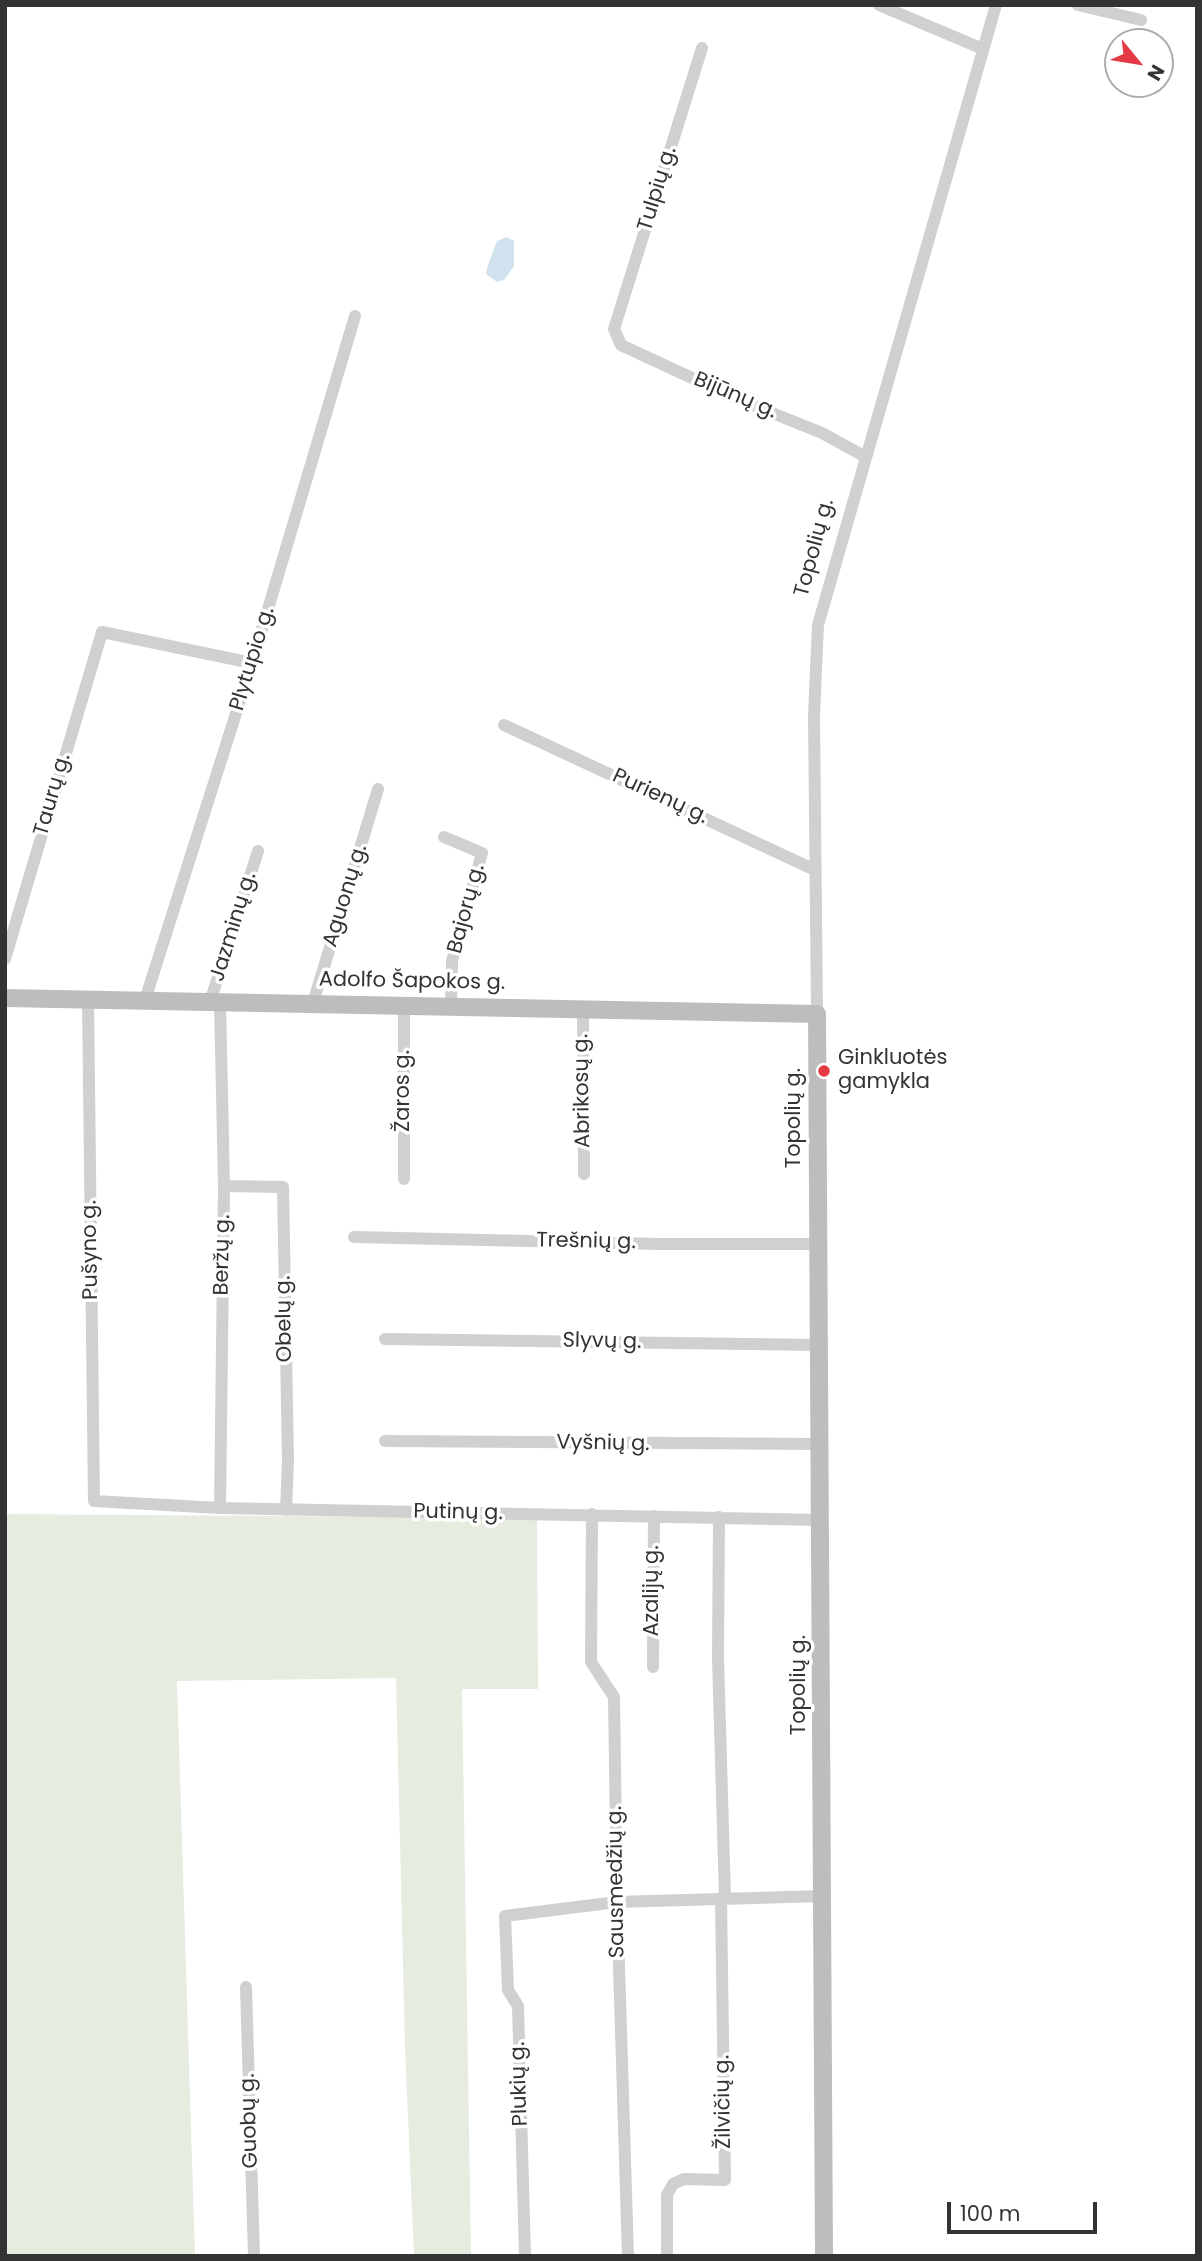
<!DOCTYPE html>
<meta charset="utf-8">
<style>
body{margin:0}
#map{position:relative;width:1202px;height:2261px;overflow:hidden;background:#fff;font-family:Poppins,sans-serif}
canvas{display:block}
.frame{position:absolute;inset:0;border:7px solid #333;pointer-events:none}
.north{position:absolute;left:1104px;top:28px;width:70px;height:70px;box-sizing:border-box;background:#fff;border:2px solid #adadad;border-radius:50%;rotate:120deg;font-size:19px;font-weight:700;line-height:28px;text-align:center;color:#333}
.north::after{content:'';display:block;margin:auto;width:24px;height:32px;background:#e63946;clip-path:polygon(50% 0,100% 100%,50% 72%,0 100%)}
.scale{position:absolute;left:947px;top:2202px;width:150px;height:32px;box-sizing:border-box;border:4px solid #333;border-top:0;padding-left:9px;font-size:21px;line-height:24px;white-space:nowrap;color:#333;-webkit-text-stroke:5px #fff;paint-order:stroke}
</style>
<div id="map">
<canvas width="1202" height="2261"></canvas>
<div class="frame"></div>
<div class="north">N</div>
<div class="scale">100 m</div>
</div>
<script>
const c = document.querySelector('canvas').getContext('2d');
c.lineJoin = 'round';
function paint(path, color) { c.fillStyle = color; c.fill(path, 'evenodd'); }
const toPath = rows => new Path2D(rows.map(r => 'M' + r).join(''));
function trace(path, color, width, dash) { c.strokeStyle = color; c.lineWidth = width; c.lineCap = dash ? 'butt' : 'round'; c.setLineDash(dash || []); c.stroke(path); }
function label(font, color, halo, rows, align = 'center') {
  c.font = font + ' Poppins,sans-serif'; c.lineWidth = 7; c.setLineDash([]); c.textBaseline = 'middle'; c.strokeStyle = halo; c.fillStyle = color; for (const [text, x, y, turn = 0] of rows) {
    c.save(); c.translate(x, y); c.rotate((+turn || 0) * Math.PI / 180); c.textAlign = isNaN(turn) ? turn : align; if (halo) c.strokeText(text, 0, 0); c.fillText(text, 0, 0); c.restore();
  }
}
paint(toPath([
 [5,1514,537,1518,538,1689,462,1689,471,2256,414,2256,405,2048,396,1678,177,1681,195,2256,5,2256]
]), '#e6ecdf');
paint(toPath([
 [507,237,514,241,514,266,504,280,497,282,486,274,488,265,497,241]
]), '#cfe2ee');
trace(toPath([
 [879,5,983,49],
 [1078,5,1141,20],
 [702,48,614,329,621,345,735,398,822,433,864,456],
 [504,725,815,870],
 [444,837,482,853,452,961,451,1006],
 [5,959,102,632,252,663],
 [88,1000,94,1501,220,1508,821,1520],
 [145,1000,252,663,355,316],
 [210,1002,258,851],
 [220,1003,224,1186,220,1508],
 [313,1003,378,789],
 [404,1004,404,1179],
 [583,1008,584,1174],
 [817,1014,814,715,818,625,996,5],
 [224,1186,283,1187,288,1461,286,1510],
 [354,1237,659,1244,819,1244],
 [385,1339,820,1345],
 [385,1441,820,1444],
 [592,1514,591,1662,614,1697,617,1902,628,2256],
 [719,1517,718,1658,725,1898],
 [653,1667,654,1516],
 [246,1987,254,2256],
 [525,2256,518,2006,508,1990,505,1916,617,1902,823,1896],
 [667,2256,667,2195,673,2184,684,2179,725,2180,721,1898]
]), '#d0d0d0', 12);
trace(toPath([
 [5,998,817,1014,824,2256]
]), '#bdbdbd', 18);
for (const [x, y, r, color] of [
 [824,1071,7,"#e63946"]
]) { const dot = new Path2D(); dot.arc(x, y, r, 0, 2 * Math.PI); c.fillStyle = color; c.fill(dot); trace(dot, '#fff', 2.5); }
label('21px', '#333', '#fff', [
 ["Tulpių g.",658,189,-73],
 ["Bijūnų g.",735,396,23],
 ["Topolių g.",815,548,-75],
 ["Plytupio g.",253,659,-73],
 ["Taurų g.",53,795,-74],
 ["Purienų g.",660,797,25],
 ["Aguonų g.",346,896,-73],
 ["Bajorų g.",467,909,-75],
 ["Jazminų g.",234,927,-73],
 ["Adolfo Šapokos g.",412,982,1],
 ["Žaros g.",404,1091,-90],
 ["Abrikosų g.",583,1091,-91],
 ["Topolių g.",795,1118,-90],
 ["Trešnių g.",586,1242,1],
 ["Pušyno g.",91,1250,-91],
 ["Beržų g.",223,1255,-89],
 ["Obelų g.",285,1319,-91],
 ["Slyvų g.",602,1342,1],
 ["Vyšnių g.",603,1444,1],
 ["Putinų g.",458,1513,1],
 ["Azalijų g.",653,1591,-90],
 ["Topolių g.",800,1685,-90],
 ["Sausmedžių g.",617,1882,-91],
 ["Plukių g.",520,2084,-92],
 ["Žilvičių g.",724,2102,-91],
 ["Guobų g.",250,2121,-92]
]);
label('21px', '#333', '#fff', [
 ["Ginkluotės",838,1059],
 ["gamykla",838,1083]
], 'left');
</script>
